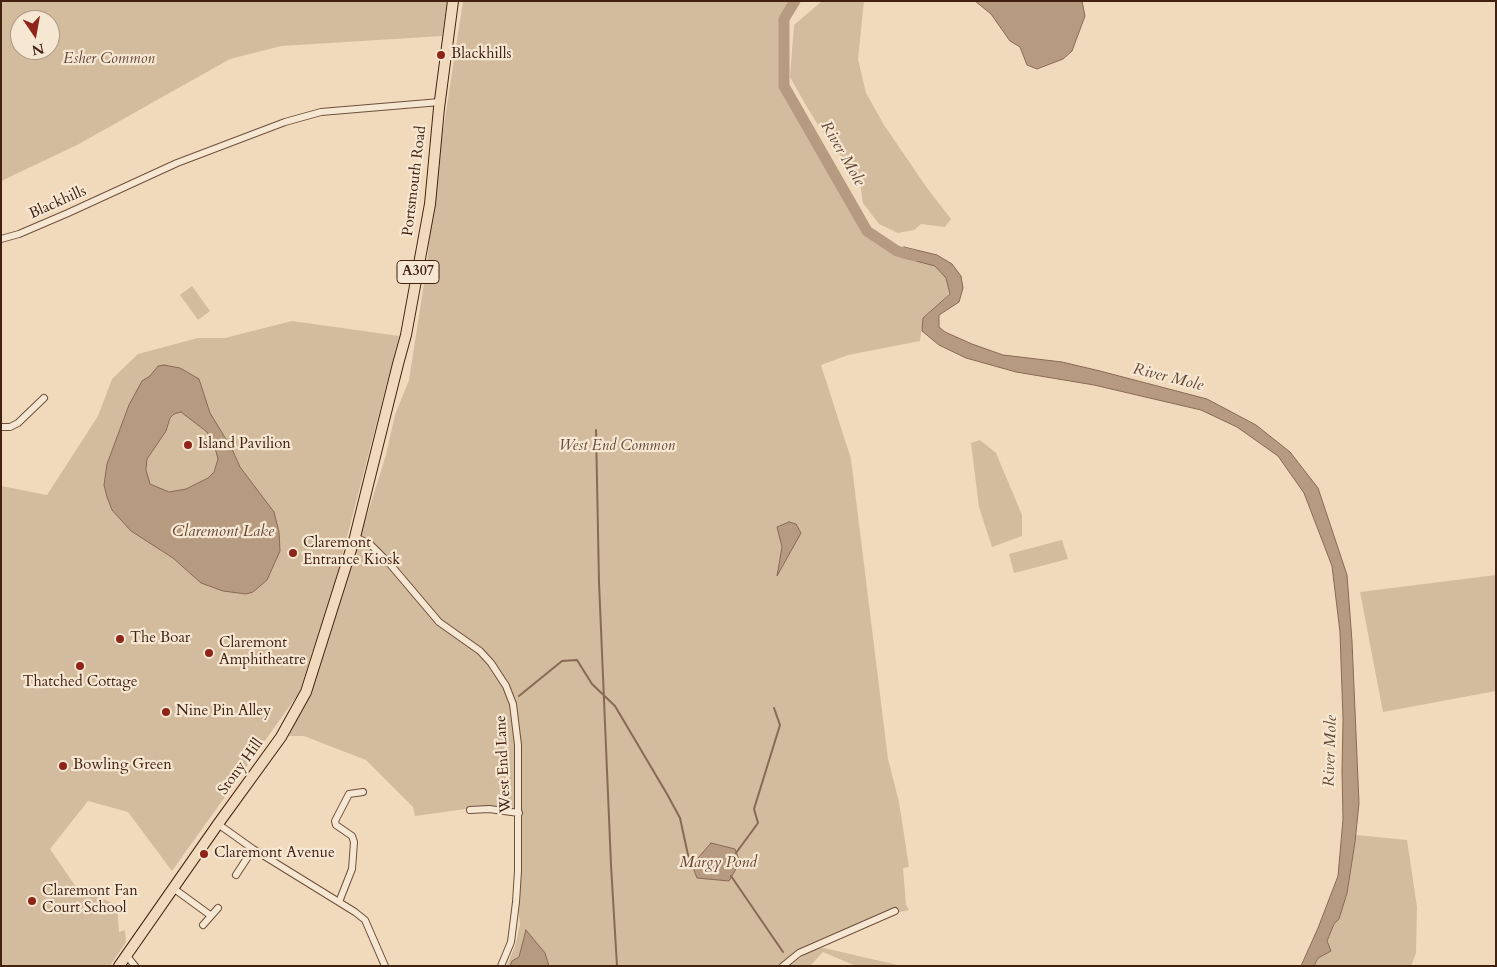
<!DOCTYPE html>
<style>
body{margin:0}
#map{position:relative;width:1497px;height:967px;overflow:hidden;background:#f1dabb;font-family:Cardo,serif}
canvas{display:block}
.frame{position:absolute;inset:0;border:2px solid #422111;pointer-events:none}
.north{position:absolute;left:10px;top:10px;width:50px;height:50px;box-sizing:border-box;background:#f6e7d3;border:1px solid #ae9885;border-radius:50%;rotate:168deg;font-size:14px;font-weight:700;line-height:20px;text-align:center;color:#422111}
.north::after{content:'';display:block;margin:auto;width:18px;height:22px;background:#8f2418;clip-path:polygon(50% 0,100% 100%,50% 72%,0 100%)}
</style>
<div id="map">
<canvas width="1497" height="967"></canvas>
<div class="frame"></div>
<div class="north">N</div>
</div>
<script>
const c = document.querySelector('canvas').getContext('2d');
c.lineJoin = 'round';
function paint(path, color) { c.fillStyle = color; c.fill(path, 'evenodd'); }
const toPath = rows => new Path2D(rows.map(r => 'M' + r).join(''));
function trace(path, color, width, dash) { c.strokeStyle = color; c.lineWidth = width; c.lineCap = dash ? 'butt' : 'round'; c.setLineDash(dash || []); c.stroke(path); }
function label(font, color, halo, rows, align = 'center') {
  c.font = font + ' Cardo,serif'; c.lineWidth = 4.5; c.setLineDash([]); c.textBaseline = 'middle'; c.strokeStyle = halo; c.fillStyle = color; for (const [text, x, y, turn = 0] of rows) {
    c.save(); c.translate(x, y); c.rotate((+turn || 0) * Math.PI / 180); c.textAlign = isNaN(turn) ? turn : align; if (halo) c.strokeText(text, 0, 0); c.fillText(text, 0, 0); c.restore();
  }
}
paint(toPath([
 [1,1,447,1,442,36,281,46,230,59,77,145,1,181],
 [20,20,50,20,50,50,20,50],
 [463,1,789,1,780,16,782,89,864,235,902,257,936,265,947,278,949,294,923,319,920,341,848,355,821,365,851,459,888,759,899,802,909,867,903,868,906,905,909,910,900,912,891,910,823,941,781,966,507,966,516,943,520,924,519,916,521,812,480,807,415,816,413,807,366,760,304,736,289,736,321,662,359,543,362,531,386,455,395,415,409,380,427,264,434,190],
 [822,1,864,1,858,59,866,93,884,125,927,188,951,219,945,227,921,224,914,230,898,233,879,224,863,203,860,182,818,125,804,102,790,77,794,25],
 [192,286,210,311,198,320,180,295],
 [292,321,399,336,337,576,299,693,172,871,128,812,88,801,50,849,76,887,117,905,119,932,125,930,126,942,110,966,1,966,1,486,47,495,98,416,112,379,138,354,198,338,225,338],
 [980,440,996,453,1022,515,1022,536,992,547,979,507,971,443],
 [1062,540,1068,559,1014,573,1009,554],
 [1496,575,1496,691,1383,712,1360,592],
 [1356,835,1407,840,1417,907,1416,953,1411,966,1314,966,1327,942,1347,893],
 [817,947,824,948,902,966,856,966,823,952,810,966,790,966,798,959]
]), '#d3bb9e');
const water = toPath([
 [975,1,1082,1,1085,16,1072,51,1063,59,1037,69,1027,65,1020,47,1010,41,991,14,975,1],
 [904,247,937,255,952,264,961,276,963,288,959,302,939,315,939,327,945,332,972,344,1003,355,1062,362,1100,371,1207,399,1256,425,1290,452,1318,488,1347,575,1352,641,1359,803,1355,842,1347,893,1339,919,1334,924,1327,941,1331,951,1318,958,1314,966,1301,966,1318,928,1338,876,1343,819,1342,771,1343,720,1340,632,1332,566,1304,493,1278,456,1237,427,1201,410,1094,385,1016,372,966,358,939,345,922,331,923,318,950,294,946,278,935,266,901,257,904,247],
 [164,365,180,368,199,379,210,413,232,449,240,467,274,512,279,532,280,551,267,580,253,592,246,594,223,591,201,583,173,558,131,531,112,510,107,497,104,485,107,464,129,405,142,381,150,376,158,366,164,365],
 [181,412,207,432,215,448,218,459,214,472,208,478,186,489,169,492,150,484,146,470,147,459,166,431,170,418,174,414,181,412],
 [789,522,796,524,801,533,777,576,782,547,777,527,789,522],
 [711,843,735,849,740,862,729,881,697,878,692,865,711,843],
 [526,930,545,953,549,966,510,966,512,961,519,957,526,930]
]);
paint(water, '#b69b81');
trace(water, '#886a54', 1);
trace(toPath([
 [596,430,599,582,611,865,617,966],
 [519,696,562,661,577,660,592,684,615,706,667,794,680,818,690,864,692,865],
 [736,853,758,823,754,809,780,725,774,708],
 [731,876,783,952]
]), '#886a54', 2);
trace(toPath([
 [795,1,784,19,784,86,867,231,897,251,916,256]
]), '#b69b81', 11);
const street = toPath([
 [1,239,19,234,68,213,177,163,285,122,321,112,440,102],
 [1,427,10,427,18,423,44,398],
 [355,537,370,544,389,563,439,622,480,651,491,663,506,686,513,704,518,745,518,871,516,902,511,942,501,966],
 [470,810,489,809,519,813],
 [218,824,253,849,355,912,365,920,385,966],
 [236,875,253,849],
 [173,888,210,915],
 [339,902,352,869,354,842,352,836,336,825,335,821,349,794,363,792],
 [203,925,218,908],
 [127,956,135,966],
 [783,966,799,953,895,911]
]);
const primary = toPath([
 [119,966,218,824,281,737,306,692,355,537,398,364,406,335,430,204,439,108,453,1]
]);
trace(street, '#6e4f3c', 8);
trace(primary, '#422111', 12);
trace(street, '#f6e7d3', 6);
trace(primary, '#f1dabb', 10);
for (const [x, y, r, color] of [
 [441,55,5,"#8f2418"],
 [188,445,5,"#8f2418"],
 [293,553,5,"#8f2418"],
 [120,639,5,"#8f2418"],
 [209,653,5,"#8f2418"],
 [80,666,5,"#8f2418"],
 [166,712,5,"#8f2418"],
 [63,766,5,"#8f2418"],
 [204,854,5,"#8f2418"],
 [32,901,5,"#8f2418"]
]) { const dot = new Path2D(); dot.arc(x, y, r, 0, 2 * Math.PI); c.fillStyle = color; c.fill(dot); trace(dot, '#f6e7d3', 2); }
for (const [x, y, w] of [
 [418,272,42]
]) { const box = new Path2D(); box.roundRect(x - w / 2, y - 11.5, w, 23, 4); c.fillStyle = '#f6e7d3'; c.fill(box); trace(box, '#422111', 1); }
label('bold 14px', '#422111', null, [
 ["A307",418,272]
]);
label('15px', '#422111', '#f6e7d3', [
 ["Blackhills",451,55],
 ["Island Pavilion",198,445],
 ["Claremont",303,544],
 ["Entrance Kiosk",303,561],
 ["The Boar",130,639],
 ["Claremont",219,644],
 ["Amphitheatre",219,661],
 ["Thatched Cottage",80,683,"center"],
 ["Nine Pin Alley",176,712],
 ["Bowling Green",73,766],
 ["Claremont Avenue",214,854],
 ["Claremont Fan",42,892],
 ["Court School",42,909]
], 'left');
label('italic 15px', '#664834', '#f6e7d3', [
 ["Esher Common",109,60],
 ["West End Common",617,447]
]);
label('15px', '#422111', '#f6e7d3', [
 ["Portsmouth Road",415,181,-83],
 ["Blackhills",58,203,-24],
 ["West End Lane",504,764,-93],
 ["Stony Hill",241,767,-54]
]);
label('italic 16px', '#654633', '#f6e7d3', [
 ["River Mole",842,154,60],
 ["River Mole",1168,378,14],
 ["Claremont Lake",223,532],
 ["River Mole",1331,751,-88],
 ["Margy Pond",718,863]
]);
</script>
